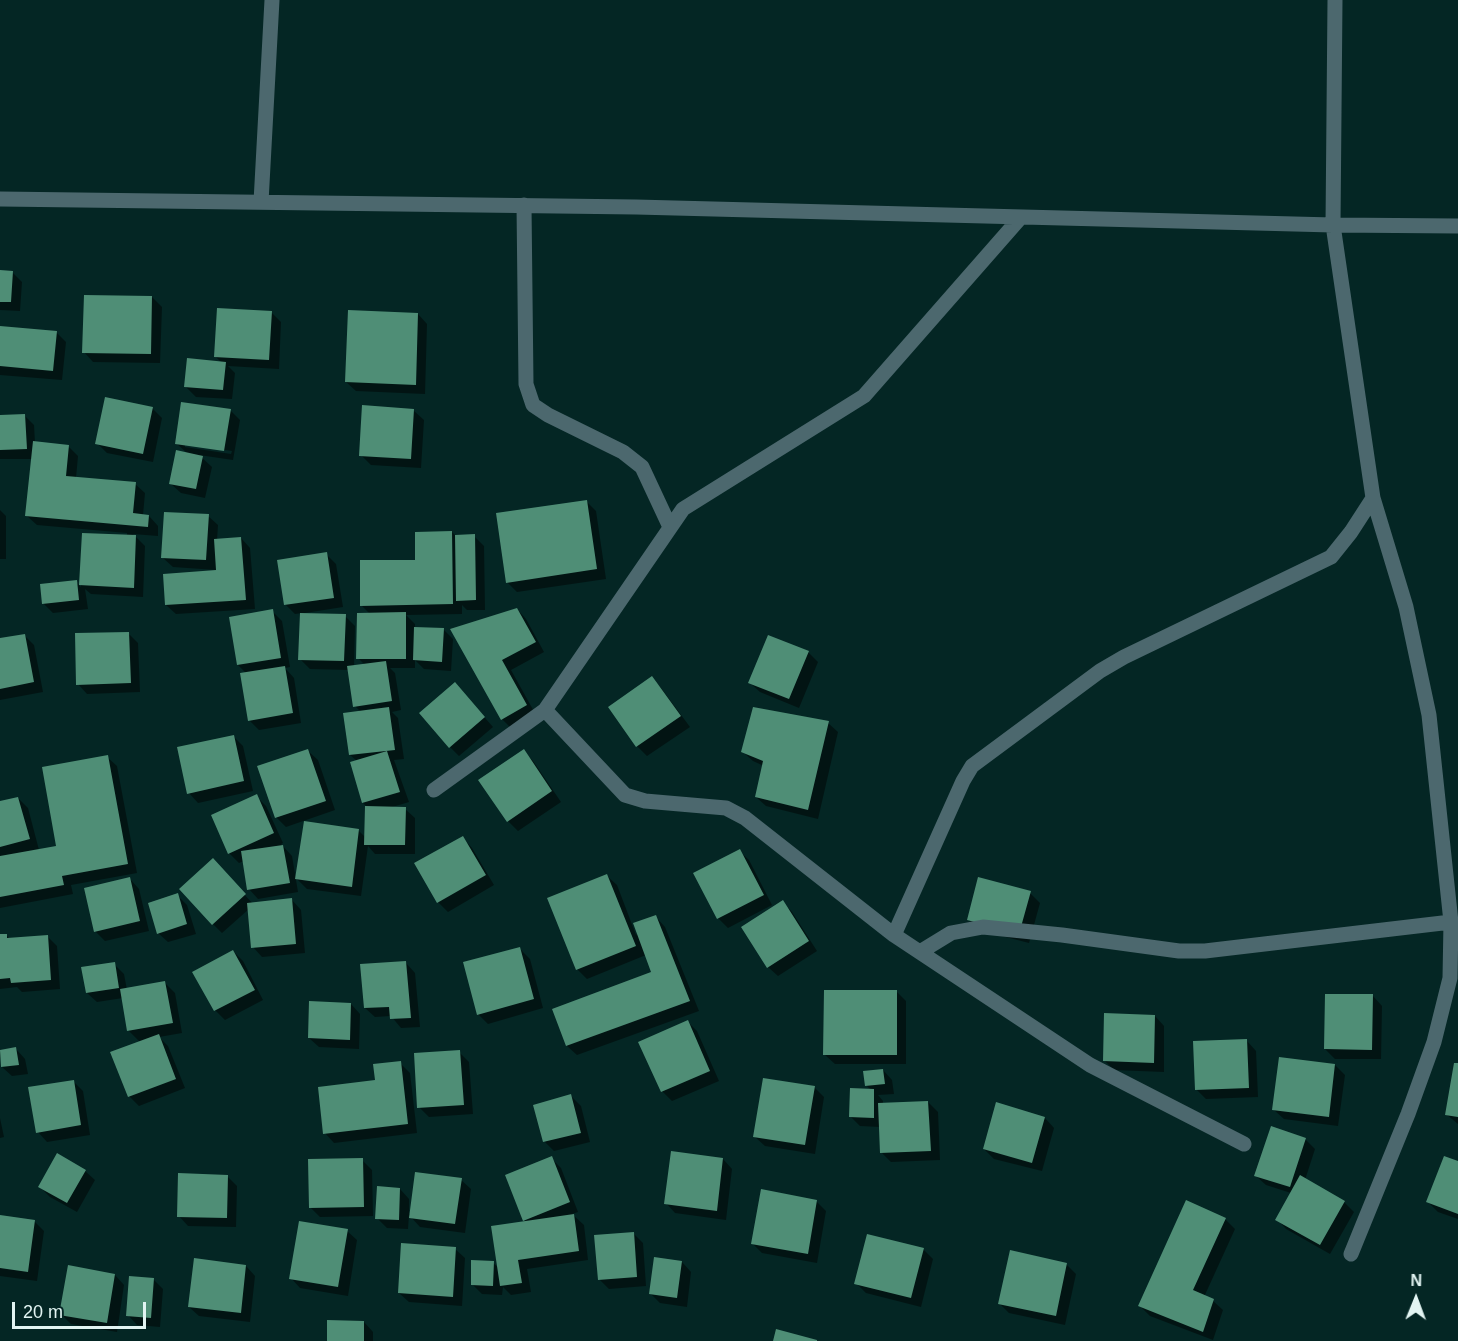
<!DOCTYPE html>
<style>
body{margin:0}
#map{position:relative;width:1458px;height:1341px;overflow:hidden;background:#042624;font-family:Arial,sans-serif}
canvas{display:block}
.north{position:absolute;left:1386px;top:1269px;width:60px;height:60px;-webkit-text-stroke:4px #042624;paint-order:stroke;rotate:1deg;font-size:16px;font-weight:700;line-height:24px;text-align:center;color:#e2f4f2}
.north::after{content:'';display:block;margin:auto;width:21px;height:27px;background:#e2f4f2;clip-path:polygon(50% 0,100% 100%,50% 72%,0 100%)}
.scale{position:absolute;left:12px;top:1302px;width:134px;height:27px;box-sizing:border-box;border:3px solid #e2f4f2;border-top:0;padding-left:8px;font-size:18px;line-height:21px;white-space:nowrap;color:#e2f4f2;-webkit-text-stroke:4px #042624;paint-order:stroke}
</style>
<div id="map">
<canvas width="1458" height="1341"></canvas>
<div class="north">N</div>
<div class="scale">20 m</div>
</div>
<script>
const c = document.querySelector('canvas').getContext('2d');
c.lineJoin = 'round';
function paint(path, color) { c.fillStyle = color; c.fill(path, 'evenodd'); }
const toPath = rows => new Path2D(rows.map(r => 'M' + r).join(''));
function trace(path, color, width, dash) { c.strokeStyle = color; c.lineWidth = width; c.lineCap = dash ? 'butt' : 'round'; c.setLineDash(dash || []); c.stroke(path); }
paint(toPath([
 [0,272,12,272,22,282,20,311,0,310],
 [152,297,162,307,160,363,93,362,84,352],
 [272,313,281,322,279,369,228,366,235,373,232,399,196,397,186,387,222,363,216,357],
 [418,314,427,324,425,394,356,391,346,382],
 [0,327,56,332,66,342,62,380,0,375],
 [152,408,162,418,153,462,107,453,97,443],
 [230,410,240,420,233,460,199,455,212,467,205,498,181,493,171,484,188,454,176,443],
 [185,444,232,451,231,454,185,447],
 [414,411,424,420,421,468,371,465,361,455],
 [25,416,34,425,35,443,68,446,78,456,76,478,135,484,145,493,143,515,149,516,158,526,158,536,133,534,145,546,143,597,91,594,85,589,88,609,53,613,43,603,76,582,81,587,83,534,127,536,127,533,37,525,27,516,32,459,0,459,0,417],
 [586,501,596,511,606,579,517,592,507,582],
 [0,510,6,516,6,559,0,559],
 [208,516,218,525,217,540,241,538,250,548,255,609,176,614,166,605,216,572,216,570,173,567,163,558],
 [452,532,456,536,474,536,484,546,485,610,467,610,462,605,462,614,406,615,415,624,415,628,443,629,453,639,451,671,424,669,415,660,415,668,390,668,395,673,401,710,392,712,398,718,404,759,394,760,409,802,389,808,405,809,415,818,415,854,375,854,368,846,361,896,307,889,297,879,358,830,366,838,368,808,363,803,357,761,350,755,361,712,355,706,349,670,310,669,300,659,302,613,295,614,285,604,326,554,336,564,343,607,305,613,305,614,345,616,355,626,354,667,366,666,358,658,370,614,362,606],
 [517,609,526,619,544,652,511,670,536,715,512,729,502,719,452,630],
 [272,611,282,621,290,667,285,668,294,678,301,723,259,730,249,720,247,674,238,665],
 [128,633,138,643,140,692,87,694,78,684],
 [24,635,34,645,43,692,0,700,0,640],
 [808,652,818,662,799,708,760,692,750,683],
 [652,678,661,688,690,727,647,756,637,746,610,707],
 [464,694,493,727,459,756,450,747],
 [828,723,838,732,818,819,766,806,756,797,764,766,753,761,743,752],
 [234,737,243,746,253,791,198,803,189,793],
 [308,751,318,760,335,810,286,827,276,817],
 [524,751,533,761,561,802,518,831,508,821],
 [107,757,117,766,137,873,71,885,73,894,0,908,0,803,18,798,28,808,39,850,58,847],
 [256,796,266,806,283,843,281,844,292,856,298,892,258,899,249,889,244,861,239,863,229,853],
 [463,838,472,848,494,885,448,912,438,902],
 [739,851,749,860,772,905,728,928,718,918],
 [222,870,253,904,292,900,301,910,305,953,262,957,253,947,249,909,222,933,213,924],
 [607,876,617,885,636,935,656,917,665,927,699,1011,577,1055,567,1046,554,1010,653,973,646,955,587,979,577,969],
 [130,879,139,889,149,931,105,941,95,931],
 [1030,893,1040,903,1029,943,979,930,969,920],
 [177,895,187,905,196,934,168,942,158,933],
 [783,902,792,912,817,951,778,976,768,967],
 [6,935,10,939,47,936,57,946,60,989,22,992,17,987,0,989,0,936],
 [520,949,530,959,543,1008,488,1024,478,1014],
 [233,951,243,961,263,1000,225,1020,215,1010],
 [406,963,415,973,420,1027,401,1028,391,1016,375,1017,365,1008],
 [114,964,124,974,127,990,165,983,175,993,182,1033,159,1037,168,1046,185,1088,139,1106,129,1096,141,1043,129,1031,123,998,97,1002,87,993],
 [896,991,906,1001,906,1064,835,1064,825,1055],
 [1373,996,1382,1006,1381,1059,1335,1059,1325,1049],
 [351,1004,360,1014,359,1049,319,1047,309,1038],
 [1155,1016,1164,1026,1164,1072,1114,1070,1104,1060],
 [688,1022,697,1031,719,1081,672,1101,662,1091],
 [1247,1041,1256,1051,1258,1097,1206,1099,1196,1089],
 [16,1049,25,1059,28,1074,12,1076,2,1067,0,1052],
 [459,1052,469,1062,473,1114,429,1117,419,1107],
 [400,1063,410,1073,417,1133,334,1143,325,1133],
 [1335,1065,1345,1075,1338,1126,1284,1119,1274,1110],
 [1458,1065,1458,1124,1446,1114],
 [883,1070,892,1080,894,1094,878,1095,883,1101,883,1104,928,1102,938,1112,940,1160,891,1162,882,1153,880,1127,860,1126,850,1116,872,1091,866,1085],
 [73,1081,83,1091,90,1135,47,1142,38,1132],
 [814,1087,824,1097,815,1154,765,1146,755,1137],
 [571,1096,581,1106,590,1142,554,1151,545,1142],
 [0,1118,4,1137,0,1138],
 [1045,1118,1054,1128,1042,1171,994,1159,984,1149],
 [1305,1139,1315,1149,1305,1180,1344,1202,1354,1212,1330,1254,1286,1229,1277,1219,1291,1193,1266,1185,1256,1176],
 [551,1158,561,1168,578,1212,572,1214,584,1225,588,1260,527,1269,531,1292,511,1295,503,1287,502,1295,482,1294,472,1284,493,1263,499,1268,527,1222,524,1220],
 [723,1159,732,1169,726,1220,675,1213,666,1203],
 [362,1160,372,1170,373,1216,320,1217,310,1207],
 [1458,1163,1458,1219,1438,1212,1428,1202],
 [85,1171,95,1180,77,1212,50,1197,40,1187],
 [227,1176,237,1186,236,1227,188,1226,179,1216],
 [461,1180,471,1189,465,1233,420,1227,409,1215,408,1229,387,1228,377,1218,400,1189,409,1199,409,1214,411,1214],
 [816,1201,826,1211,817,1263,762,1253,752,1243],
 [0,1217,35,1222,44,1231,37,1281,0,1276],
 [1225,1219,1235,1229,1204,1297,1213,1301,1223,1310,1213,1340,1150,1316,1140,1306],
 [347,1231,357,1240,348,1296,300,1288,291,1278],
 [634,1234,643,1243,646,1286,609,1289,599,1279],
 [455,1249,465,1258,462,1306,409,1302,399,1293],
 [923,1249,933,1259,921,1307,866,1293,856,1283],
 [682,1262,691,1272,687,1307,660,1303,650,1293],
 [1066,1264,1076,1274,1065,1325,1009,1313,999,1303],
 [246,1266,255,1276,250,1322,199,1316,189,1307],
 [115,1275,124,1285,117,1332,71,1324,61,1314],
 [153,1279,163,1289,160,1327,137,1325,128,1315],
 [364,1322,373,1332,373,1341,328,1341]
]), '#0007');
paint(toPath([
 [0,270,13,271,11,302,0,302],
 [84,295,152,296,151,354,82,353],
 [217,308,272,311,269,360,214,357],
 [348,310,418,313,416,385,345,382],
 [0,326,57,331,53,371,0,366],
 [187,358,226,362,223,390,184,387],
 [105,397,153,407,143,454,95,444],
 [181,402,231,409,224,451,175,444],
 [362,405,414,409,411,459,359,456],
 [25,414,27,449,0,450,0,415],
 [33,441,69,445,66,476,136,482,133,513,149,515,148,527,25,516],
 [176,450,203,456,196,489,169,484],
 [587,500,597,569,506,583,496,513],
 [164,512,209,514,206,560,161,558],
 [452,531,453,604,360,606,360,560,415,560,415,532],
 [82,533,136,535,134,588,79,585],
 [475,534,476,600,456,601,455,535],
 [241,537,246,600,165,605,163,574,216,570,214,539],
 [327,552,334,598,284,605,277,560],
 [77,580,79,600,42,604,40,584],
 [517,608,536,642,502,660,527,705,501,720,450,629],
 [273,609,281,658,237,665,229,617],
 [406,612,406,659,356,659,357,613],
 [300,613,346,614,344,661,298,660],
 [414,627,444,628,442,662,413,660],
 [129,632,131,683,76,685,75,633],
 [25,634,34,682,0,689,0,638],
 [768,635,809,651,789,699,748,683],
 [386,661,392,701,353,707,347,666],
 [285,666,293,713,248,721,240,673],
 [652,676,681,716,636,747,608,707],
 [455,682,485,717,449,748,419,713],
 [389,707,395,750,349,755,343,713],
 [753,707,829,721,808,810,755,797,763,761,741,752],
 [234,735,244,781,187,794,177,747],
 [308,749,326,801,275,818,257,766],
 [524,749,552,791,507,822,478,780],
 [387,751,400,792,362,803,350,762],
 [108,755,128,864,62,876,64,885,0,897,0,856,56,846,42,767],
 [257,794,274,833,228,854,211,815],
 [18,797,30,839,0,847,0,801],
 [365,806,406,807,405,845,364,845],
 [304,821,359,829,352,887,295,879],
 [463,836,486,875,437,903,414,863],
 [283,845,290,883,247,890,241,851],
 [740,849,764,895,717,919,693,873],
 [213,858,246,894,212,925,179,889],
 [607,874,636,946,576,970,547,898],
 [130,877,140,921,94,932,84,888],
 [978,877,1031,891,1019,934,967,920],
 [178,893,187,924,157,934,148,903],
 [292,898,296,944,251,948,247,903],
 [783,900,809,941,767,968,741,927],
 [656,915,690,1001,566,1046,552,1009,651,972,633,923],
 [0,934,7,934,7,938,48,935,51,980,11,983,10,978,0,979],
 [520,947,534,999,477,1015,463,962],
 [233,950,255,990,214,1011,192,972],
 [406,961,411,1018,390,1019,389,1007,364,1008,360,964],
 [115,962,119,988,86,993,81,967],
 [165,981,173,1023,127,1031,120,989],
 [824,990,897,990,897,1055,823,1055],
 [1325,994,1373,994,1372,1050,1324,1049],
 [309,1001,351,1003,350,1040,308,1038],
 [1104,1013,1155,1015,1154,1063,1103,1061],
 [688,1020,710,1071,661,1092,638,1042],
 [159,1034,176,1079,128,1097,110,1052],
 [1247,1039,1249,1088,1195,1090,1193,1041],
 [16,1047,19,1065,1,1067,0,1050],
 [460,1050,464,1105,417,1108,414,1053],
 [1279,1057,1335,1064,1329,1117,1272,1110],
 [401,1061,408,1124,323,1134,318,1087,375,1080,373,1064],
 [1454,1063,1458,1063,1458,1117,1445,1115],
 [883,1069,885,1084,865,1086,863,1071],
 [763,1078,815,1086,805,1145,753,1137],
 [74,1080,81,1125,36,1133,28,1087],
 [850,1088,874,1089,874,1118,849,1117],
 [571,1094,581,1133,543,1142,533,1105],
 [928,1101,931,1151,880,1153,878,1103],
 [996,1102,1045,1117,1032,1163,983,1149],
 [1271,1126,1306,1138,1290,1187,1254,1176],
 [671,1151,723,1158,717,1211,664,1204],
 [57,1153,86,1170,67,1203,38,1187],
 [552,1156,570,1202,523,1221,505,1175],
 [1444,1156,1458,1161,1458,1214,1426,1202],
 [363,1158,364,1207,309,1208,308,1159],
 [415,1172,462,1178,455,1224,409,1218],
 [178,1173,228,1175,227,1218,177,1217],
 [1300,1175,1345,1201,1320,1245,1275,1220],
 [377,1186,400,1188,399,1220,375,1219],
 [761,1189,817,1200,808,1254,751,1244],
 [1186,1200,1226,1218,1193,1290,1214,1299,1203,1332,1138,1306],
 [574,1214,579,1251,518,1260,522,1283,500,1286,491,1226],
 [0,1215,35,1220,28,1272,0,1268],
 [299,1221,348,1229,338,1287,289,1279],
 [634,1232,637,1277,598,1280,594,1235],
 [867,1234,924,1248,911,1298,854,1284],
 [401,1243,456,1247,453,1297,398,1293],
 [1010,1250,1067,1263,1056,1316,998,1304],
 [654,1257,682,1261,677,1298,649,1294],
 [194,1258,246,1265,241,1313,188,1307],
 [471,1260,494,1261,493,1286,471,1285],
 [68,1265,115,1274,107,1323,59,1315],
 [129,1276,154,1278,151,1318,126,1316],
 [327,1320,364,1321,364,1341,327,1341],
 [776,1329,817,1340,817,1341,773,1341]
]), '#4f8e76');
trace(toPath([
 [1335,0,1333,225,1373,498,1406,607,1429,715,1451,922,1450,978,1434,1042,1408,1114,1351,1254],
 [0,199,636,207,1333,225,1458,226],
 [261,202,272,0],
 [524,205,526,384,533,405,548,415,623,452,642,467,670,527],
 [545,710,625,795,645,801,726,808,745,818,894,935,1090,1065,1244,1144],
 [434,790,545,710,683,509,864,396,1021,217],
 [894,935,963,781,972,766,1100,671,1124,657,1331,557,1351,532,1373,498],
 [920,952,951,933,983,927,1062,935,1179,951,1205,951,1451,922]
]), '#4c686e', 15);
</script>
